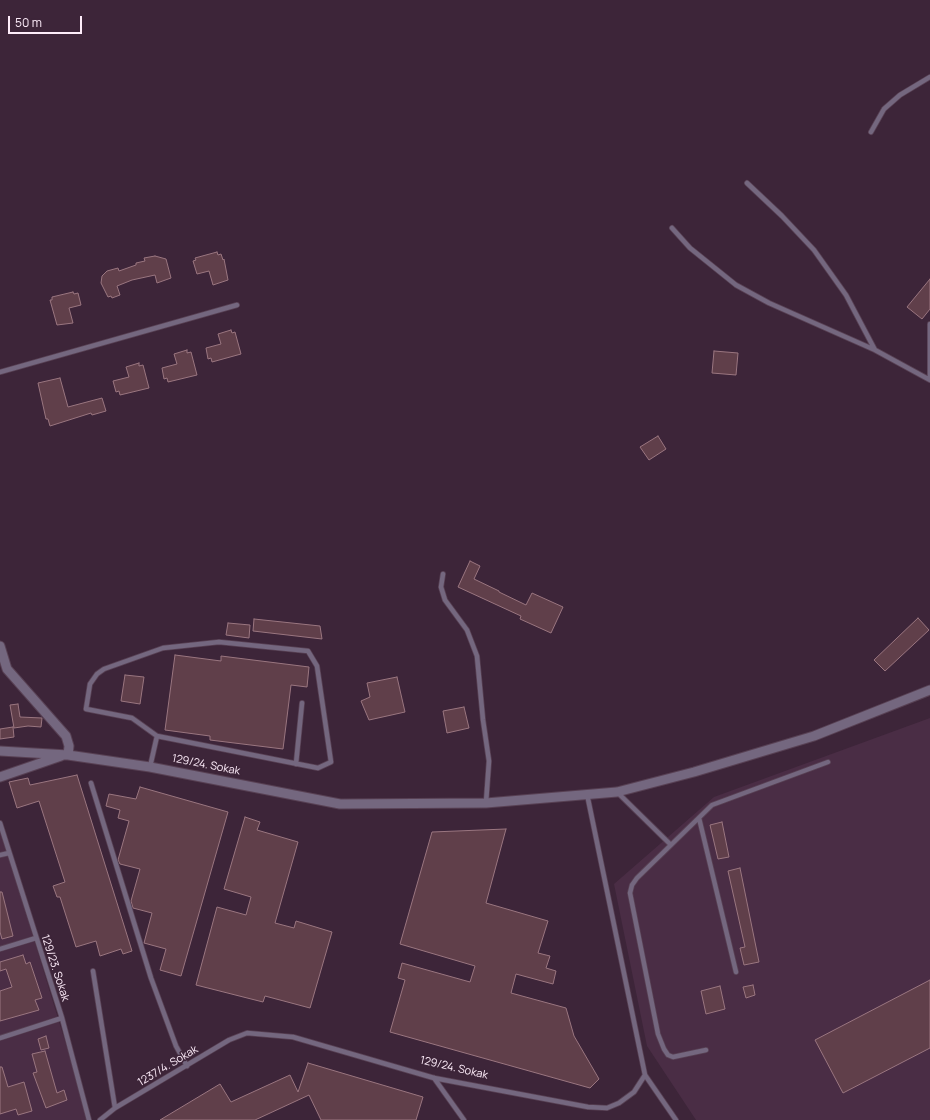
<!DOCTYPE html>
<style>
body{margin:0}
#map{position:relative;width:930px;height:1120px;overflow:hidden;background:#3d2539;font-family:Manrope,sans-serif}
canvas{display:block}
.scale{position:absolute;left:8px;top:16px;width:74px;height:18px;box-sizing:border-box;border:2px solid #feedfa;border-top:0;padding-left:5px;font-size:12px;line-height:14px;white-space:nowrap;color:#feedfa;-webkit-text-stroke:3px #3d2539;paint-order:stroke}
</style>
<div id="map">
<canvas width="930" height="1120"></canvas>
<div class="scale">50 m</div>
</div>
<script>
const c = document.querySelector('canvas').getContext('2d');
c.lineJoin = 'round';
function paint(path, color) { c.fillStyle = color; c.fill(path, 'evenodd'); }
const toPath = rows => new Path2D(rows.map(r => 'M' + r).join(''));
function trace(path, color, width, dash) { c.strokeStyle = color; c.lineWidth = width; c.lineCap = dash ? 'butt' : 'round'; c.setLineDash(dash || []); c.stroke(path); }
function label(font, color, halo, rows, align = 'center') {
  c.font = font + ' Manrope,sans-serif'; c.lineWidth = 3; c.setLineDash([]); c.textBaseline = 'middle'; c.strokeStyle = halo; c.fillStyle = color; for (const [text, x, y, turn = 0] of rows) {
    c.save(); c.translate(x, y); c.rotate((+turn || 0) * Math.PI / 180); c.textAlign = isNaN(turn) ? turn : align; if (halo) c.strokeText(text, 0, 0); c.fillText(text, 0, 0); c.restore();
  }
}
paint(toPath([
 [930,718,930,1120,696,1120,647,1046,614,884,714,797],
 [0,828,89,1120,0,1120]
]), '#4a2d45');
const building = toPath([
 [217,252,218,255,221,254,223,260,224,259,228,280,213,285,209,271,197,274,193,261,196,260,195,258,217,252],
 [155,256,166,259,171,278,157,283,155,275,132,280,117,286,120,295,112,298,111,296,108,297,101,283,102,276,107,271,118,268,119,271,136,265,136,263,145,261,144,258,155,256],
 [930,279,930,309,922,319,907,307,930,279],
 [73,292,74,294,78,293,81,305,69,308,73,323,57,325,50,300,52,300,52,297,73,292],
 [231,330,232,333,235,332,241,354,212,362,211,358,208,359,206,348,221,344,218,334,231,330],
 [187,350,187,353,191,352,197,375,168,382,167,378,164,379,162,368,177,364,174,354,187,350],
 [714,351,738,353,736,375,712,373,714,351],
 [139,363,139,366,143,365,149,388,120,395,119,391,116,392,113,381,129,377,126,367,139,363],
 [60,378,68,407,102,398,106,411,92,415,91,413,50,426,48,419,46,419,38,383,60,378],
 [658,436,666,449,649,460,640,447,658,436],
 [470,561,480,566,474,579,499,591,499,592,526,605,532,593,563,607,551,633,520,619,521,616,458,587,470,561],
 [918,618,929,630,885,671,874,660,918,618],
 [254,619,320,626,322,639,253,631,254,619],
 [228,623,250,625,249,638,226,635,228,623],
 [175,655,221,661,221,656,309,667,307,687,291,685,283,749,210,740,210,736,165,730,175,655],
 [125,675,144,677,140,704,121,701,125,675],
 [397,677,405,712,369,720,361,701,370,697,367,683,397,677],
 [18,704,20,717,42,718,41,727,28,726,14,728,10,705,18,704],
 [464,707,469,728,447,733,443,711,464,707],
 [13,727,14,737,0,739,0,729,13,727],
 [77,775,132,951,123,954,121,949,100,956,96,941,76,947,60,897,57,897,53,886,65,882,39,801,17,808,9,782,28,778,30,785,77,775],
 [140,787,228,812,181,976,160,970,166,949,144,943,152,913,133,908,131,901,140,869,120,864,118,860,129,821,118,818,120,810,106,806,109,794,136,799,140,787],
 [245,817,260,822,257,830,298,842,275,923,294,928,296,921,332,932,310,1008,265,996,263,1002,196,985,217,907,246,915,251,897,224,889,245,817],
 [722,822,729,857,718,859,710,825,722,822],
 [506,829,486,903,548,921,538,953,550,956,546,968,556,971,553,984,516,974,511,993,566,1008,574,1036,599,1079,590,1088,390,1032,405,980,398,978,402,963,470,982,475,966,400,944,432,832,506,829],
 [740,868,759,962,744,965,740,948,745,947,728,871,740,868],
 [0,892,2,892,13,936,2,939,0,932,0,892],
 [23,955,26,964,30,962,42,998,35,1000,39,1010,0,1021,0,991,12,987,6,969,0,971,0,962,23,955],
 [930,980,930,1048,843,1093,815,1040,930,980],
 [753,985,755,995,746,998,743,987,753,985],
 [720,986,725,1009,706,1014,701,991,720,986],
 [46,1036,49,1048,41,1050,38,1039,46,1036],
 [45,1051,57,1093,64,1090,67,1100,46,1108,33,1073,37,1072,32,1054,45,1051],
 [308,1063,423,1097,416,1120,321,1120,309,1095,255,1120,160,1120,220,1084,231,1102,290,1075,298,1092,308,1063],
 [0,1067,2,1067,8,1087,24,1082,32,1111,18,1115,16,1109,0,1114,0,1067]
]);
paint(building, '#603f4a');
trace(building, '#9a7680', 1);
const service = toPath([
 [871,132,884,109,900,95,930,77],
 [747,183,782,216,814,250,846,295,875,350],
 [672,228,690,248,736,285,769,303,875,350,930,380],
 [0,372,237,305],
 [930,380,930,324],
 [443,574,441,587,445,600,467,630,477,656,483,720,489,761,486,803],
 [219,642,308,651,317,666,331,762,318,768,157,736,132,718,86,709,90,684,97,674,104,669,163,648,219,642],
 [296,764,302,703],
 [150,767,157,736],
 [91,783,151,978,176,1046,187,1066],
 [617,792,671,845],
 [587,794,645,1075,676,1120],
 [699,818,736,972],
 [0,823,62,1018,89,1120],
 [0,855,9,853],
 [0,949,36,938],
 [93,971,115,1108],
 [0,1038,62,1018],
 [706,1050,673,1057,668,1055,664,1049,658,1034,630,893,632,885,637,878,712,805,828,762],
 [434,1078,464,1120],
 [100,1120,115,1108,229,1040,247,1033,293,1037,434,1078,588,1107,607,1108,619,1103,634,1092,645,1075]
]);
const minor = toPath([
 [0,646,7,669,66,736,69,746,68,755],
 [0,751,68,755,150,767,340,804,486,803,617,792,694,772,814,736,930,690],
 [0,777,61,756]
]);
trace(service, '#584154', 6);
trace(minor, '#584154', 11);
trace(service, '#74677f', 4.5);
trace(minor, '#74677f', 9);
label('11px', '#feedfa', '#3d2539', [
 ["129/24. Sokak",206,765,11],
 ["129/23. Sokak",55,968,72],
 ["1237/4. Sokak",168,1066,-31],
 ["129/24. Sokak",454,1068,13]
]);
</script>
